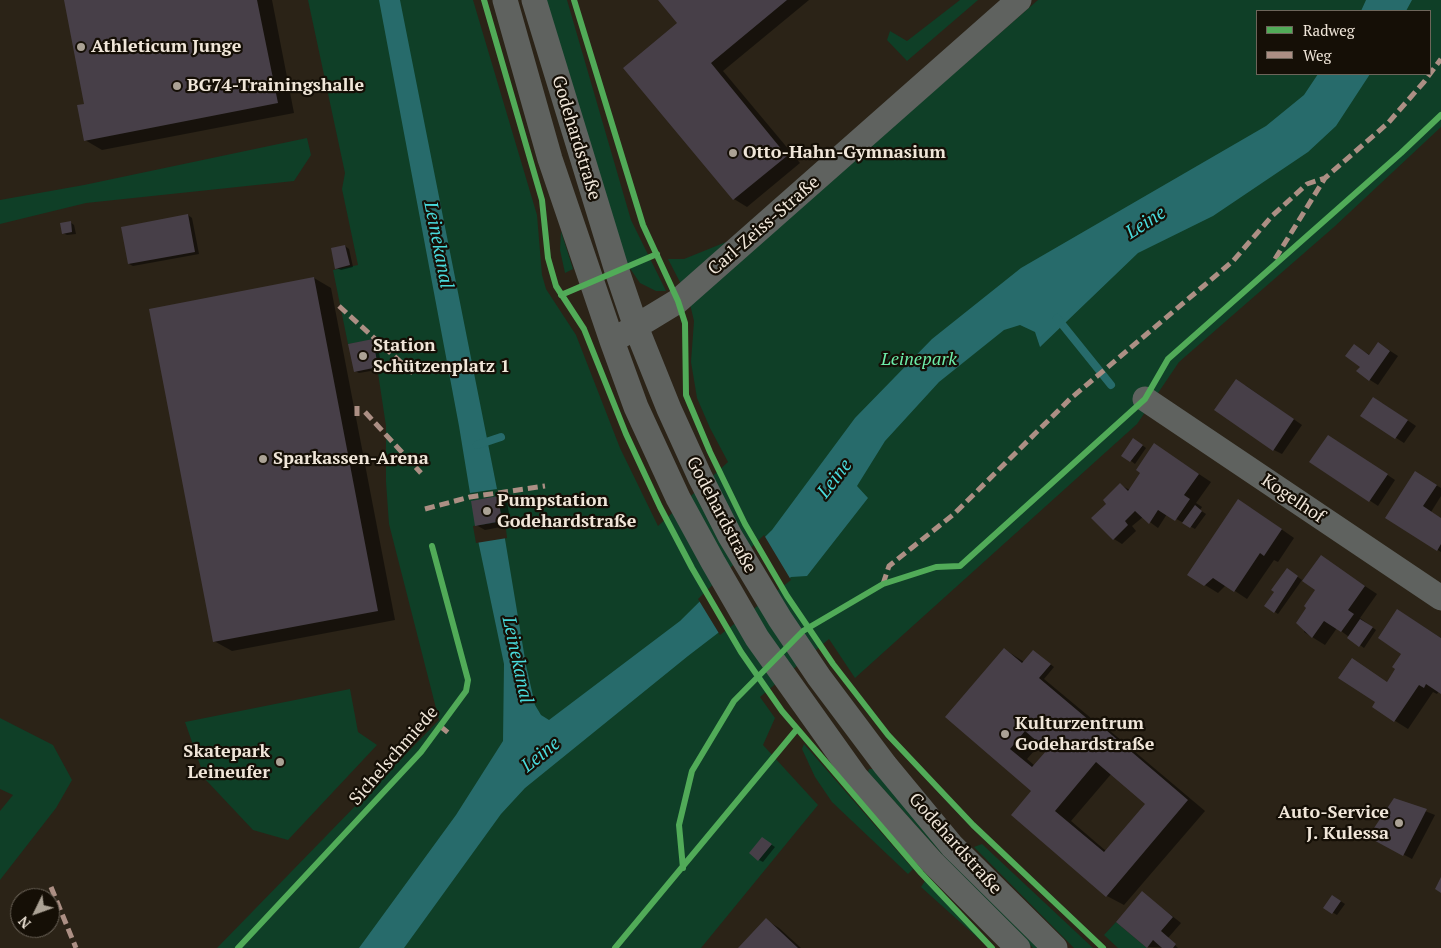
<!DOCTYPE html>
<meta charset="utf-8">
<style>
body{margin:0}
#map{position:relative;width:1441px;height:948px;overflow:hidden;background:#2b2317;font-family:"PT Serif",serif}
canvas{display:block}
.legend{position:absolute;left:1256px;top:10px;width:175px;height:65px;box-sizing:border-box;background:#150f06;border:1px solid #6d655a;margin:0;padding:6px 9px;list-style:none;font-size:15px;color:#f0e6d9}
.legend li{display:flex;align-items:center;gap:10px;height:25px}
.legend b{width:25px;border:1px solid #6d655a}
.north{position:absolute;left:10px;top:888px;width:50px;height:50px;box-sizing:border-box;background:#150f06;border:1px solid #6d655a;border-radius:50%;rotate:228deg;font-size:14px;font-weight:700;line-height:20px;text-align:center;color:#f0e6d9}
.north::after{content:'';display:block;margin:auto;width:18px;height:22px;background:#aba295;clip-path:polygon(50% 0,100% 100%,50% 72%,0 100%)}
</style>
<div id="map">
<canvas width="1441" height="948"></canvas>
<ul class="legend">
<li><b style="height:6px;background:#51ab58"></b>Radweg</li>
<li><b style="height:6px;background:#ac8f84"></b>Weg</li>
</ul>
<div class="north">N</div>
</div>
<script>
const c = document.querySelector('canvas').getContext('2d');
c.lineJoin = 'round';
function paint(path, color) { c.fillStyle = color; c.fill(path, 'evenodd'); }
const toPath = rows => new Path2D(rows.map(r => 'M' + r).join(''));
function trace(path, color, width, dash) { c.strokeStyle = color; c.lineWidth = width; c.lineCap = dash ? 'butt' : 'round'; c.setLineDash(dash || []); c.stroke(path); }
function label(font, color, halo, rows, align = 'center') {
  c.font = font + ' "PT Serif",serif'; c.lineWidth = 4.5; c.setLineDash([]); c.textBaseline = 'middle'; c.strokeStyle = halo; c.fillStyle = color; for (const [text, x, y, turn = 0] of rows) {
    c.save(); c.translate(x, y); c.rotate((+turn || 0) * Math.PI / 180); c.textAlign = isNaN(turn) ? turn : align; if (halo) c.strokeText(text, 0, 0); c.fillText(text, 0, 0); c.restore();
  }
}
paint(toPath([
 [308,0,473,0,537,215,542,275,546,289,576,335,620,448,658,526,728,462,710,428,697,398,691,362,694,321,690,304,1038,0,1441,0,1441,127,1334,227,1179,362,1137,424,855,678,829,639,760,697,775,718,763,745,818,805,701,948,217,948,439,720,389,524,386,482,386,426,373,340,348,344,333,270,358,265,342,189,345,173],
 [1257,11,1430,11,1430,74,1257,74],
 [546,0,567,0,631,220,666,291,656,291,640,283,627,264],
 [960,0,978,0,907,61,887,40,890,31,907,41],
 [307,138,311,155,294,181,86,203,0,224,0,200,84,185],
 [561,231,573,269,565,273,560,250],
 [736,238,682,286,668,259,684,259],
 [350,689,358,732,377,745,288,840,253,830,205,779,185,722],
 [0,718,53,745,72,780,56,808,0,880,0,811,13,795,0,789],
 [804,744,913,869,908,874,832,802,815,777,802,749],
 [869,769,873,769,1041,948,1033,948,955,869,868,772],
 [982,844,1093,948,1074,948,974,847],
 [925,881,989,948,921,887],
 [1116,922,1147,948,1118,948,1104,935]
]), '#0f3f27');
paint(toPath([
 [379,0,400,0,497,489,470,493,459,426],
 [1366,0,1412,0,1406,11,1361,11],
 [1318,74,1370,74,1336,126,1308,152,1213,216,1138,253,1040,347,1035,332,1020,325,1004,330,939,382,885,441,857,486,868,498,807,576,791,577,688,656,525,788,501,814,404,948,359,948,456,815,503,741,504,664,475,526,502,521,526,665,535,705,541,715,549,720,680,621,772,530,855,418,932,339,1021,268,1266,126,1304,95]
]), '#276b6b');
paint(toPath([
 [505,521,507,538,476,543,473,526],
 [764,535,791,580,720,635,698,599]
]), '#2b2317');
paint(toPath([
 [65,0,272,0,294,113,102,150,85,140,86,105],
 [660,0,809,0,723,71,800,163,747,207,734,199,624,68,679,23],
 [188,215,192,218,199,254,133,266,129,264],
 [70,222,74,225,76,234,67,235,63,233],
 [345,246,349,249,353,267,341,270,337,268],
 [314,278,331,288,395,620,232,651,214,641],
 [373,341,377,343,382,369,359,373,355,371],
 [1378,343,1398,356,1378,385,1370,380,1361,366,1363,351,1370,355],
 [1245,385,1302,425,1282,454,1274,450],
 [1382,403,1416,426,1404,443,1362,416],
 [1337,441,1395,480,1378,506,1311,462],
 [1138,442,1146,448,1135,464,1123,455],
 [1155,445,1211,482,1196,503,1202,507,1200,510,1206,514,1195,529,1167,514,1158,528,1143,517,1132,526,1136,531,1122,544,1114,539,1107,504,1120,485,1130,490,1142,472],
 [1416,473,1441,488,1441,496,1431,512,1441,519,1441,552,1387,517],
 [498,497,507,502,511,525,485,530,476,525],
 [1251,508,1294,538,1278,562,1274,560,1247,599,1226,585,1218,593,1205,585],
 [1321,557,1377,594,1360,618,1376,630,1364,648,1337,628,1325,645,1304,632,1317,590],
 [1291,572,1302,580,1278,614,1275,612],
 [1398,610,1441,638,1441,693,1439,691,1437,694,1433,692,1408,729,1373,707,1397,668,1403,653],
 [1004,649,1024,662,1037,654,1054,667,1044,679,1092,719,1109,730,1205,811,1124,905,1107,896,1033,791,946,717],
 [1041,743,1049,750,1035,766,1027,759],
 [1112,773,1147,804,1106,851,1071,821],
 [1395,799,1435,815,1412,859,1378,841],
 [766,841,775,847,763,862,759,860],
 [1143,893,1181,923,1168,938,1178,948,1148,947],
 [1333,896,1345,904,1337,915,1325,908],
 [766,920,779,928,801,948,740,948]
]), '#0007');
trace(toPath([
 [1057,318,1111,385],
 [477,445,501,437]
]), '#276b6b', 8);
paint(toPath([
 [64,0,257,0,278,103,84,141,77,105,84,104],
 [658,0,787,0,711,63,787,156,733,200,623,68,677,23],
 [188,214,195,252,128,264,121,227],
 [71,221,72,232,62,234,60,223],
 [345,245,350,265,335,269,331,248],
 [314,277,378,611,213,642,149,309],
 [373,339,378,367,354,372,348,344],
 [1378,342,1390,351,1369,381,1356,371,1360,367,1345,356,1354,344,1369,355],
 [1236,379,1294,419,1273,451,1214,410],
 [1373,397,1408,420,1395,439,1360,416],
 [1328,435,1388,474,1369,502,1309,462],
 [1133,438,1143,445,1130,462,1121,456],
 [1154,443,1199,474,1184,495,1190,499,1175,521,1158,510,1149,524,1135,511,1125,521,1128,525,1113,540,1091,518,1106,504,1103,500,1120,483,1128,491,1140,473,1136,470],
 [1415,471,1437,485,1423,506,1441,518,1441,544,1437,551,1385,518],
 [498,496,502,521,475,526,471,501],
 [1238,499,1282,529,1264,556,1260,553,1234,592,1213,578,1204,586,1187,575],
 [1195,505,1202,511,1190,528,1182,523],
 [1321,555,1365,586,1348,610,1354,614,1341,632,1324,621,1312,638,1296,623,1306,608,1304,606,1315,590,1302,581],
 [1287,568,1298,576,1274,613,1264,606,1274,592,1271,590],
 [1397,609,1441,638,1441,694,1426,684,1424,688,1419,685,1394,722,1372,707,1375,702,1338,678,1352,658,1387,682,1395,669,1392,667,1401,654,1378,638],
 [1360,619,1373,627,1359,647,1347,638],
 [1004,648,1022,663,1033,650,1051,664,1039,678,1090,721,1092,718,1188,800,1106,897,1011,815,1031,791,945,717],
 [1025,731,1047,750,1032,767,1010,749],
 [1096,762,1145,804,1104,852,1055,811],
 [1394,798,1427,809,1403,856,1368,837],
 [762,837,772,844,758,861,749,853],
 [1441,877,1441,893,1435,889],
 [1142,891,1173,917,1161,931,1176,944,1173,948,1162,948,1153,940,1147,948,1116,922],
 [1332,895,1341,901,1332,914,1323,908],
 [766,918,798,948,738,948]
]), '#473f48');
trace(toPath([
 [505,0,550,159,612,341,636,407,678,498,713,562,757,638,856,777,932,862,1018,948],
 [534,0,617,271,636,327,669,409,700,477,730,536,780,619,819,677,885,765,952,846,1055,948],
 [622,335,678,301,1019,0],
 [1145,399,1441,598]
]), '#5f625f', 25);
trace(toPath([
 [1275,259,1325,178],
 [339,306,416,376],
 [365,412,421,473],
 [357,416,357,403],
 [425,509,470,497,545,486],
 [883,584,889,566,954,514,1070,399,1233,261,1272,216,1307,184,1325,178,1388,123,1424,82,1441,59],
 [440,726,451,735],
 [51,887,76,948]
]), '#ac8f84', 5, [10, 5]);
trace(toPath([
 [484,0,542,200,548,258,556,286,584,329,626,434,660,507,692,568,741,652,782,711,921,873,992,948],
 [574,0,643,225,678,301,685,323,686,395,710,452,745,524,787,596,833,664,888,735,973,825,1103,948],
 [561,295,657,254],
 [683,868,679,825,692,771,734,701,803,631,883,584,936,567,960,566,1145,399,1168,359,1401,153,1441,115],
 [238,948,421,752,466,691,468,680,432,546],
 [615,948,797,729]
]), '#51ab58', 6);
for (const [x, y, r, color] of [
 [81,47,5,"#aba295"],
 [177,86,5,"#aba295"],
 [733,153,5,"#aba295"],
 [363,356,5,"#aba295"],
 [263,459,5,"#aba295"],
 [487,511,5,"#aba295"],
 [1005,734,5,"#aba295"],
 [280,762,5,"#aba295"],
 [1399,823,5,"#aba295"]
]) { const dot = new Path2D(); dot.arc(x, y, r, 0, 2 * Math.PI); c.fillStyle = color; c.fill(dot); trace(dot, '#150f06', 2); }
label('bold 18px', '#f0e6d9', '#150f06', [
 ["Athleticum Junge",91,47],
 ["BG74-Trainingshalle",187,86],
 ["Otto-Hahn-Gymnasium",743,153],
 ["Station",373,346],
 ["Schützenplatz 1",373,367],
 ["Sparkassen-Arena",273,459],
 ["Pumpstation",497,501],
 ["Godehardstraße",497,522],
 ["Kulturzentrum",1015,724],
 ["Godehardstraße",1015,745],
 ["Skatepark",270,752,"right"],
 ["Leineufer",270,773,"right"],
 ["Auto-Service",1389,813,"right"],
 ["J. Kulessa",1389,834,"right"]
], 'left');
label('18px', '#f0e6d9', '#150f06', [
 ["Godehardstraße",576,138,73],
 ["Carl-Zeiss-Straße",764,226,-41],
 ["Kogelhof",1293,499,34],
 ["Godehardstraße",721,515,62],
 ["Sichelschmiede",394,756,-49],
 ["Godehardstraße",955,844,48]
]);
label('italic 18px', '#6deda9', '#150f06', [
 ["Leinepark",919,360]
]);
label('italic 19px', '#49dadc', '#150f06', [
 ["Leine",1146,223,-33],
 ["Leinekanal",438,245,79],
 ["Leine",835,479,-52],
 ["Leinekanal",517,660,78],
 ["Leine",541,755,-39]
]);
</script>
